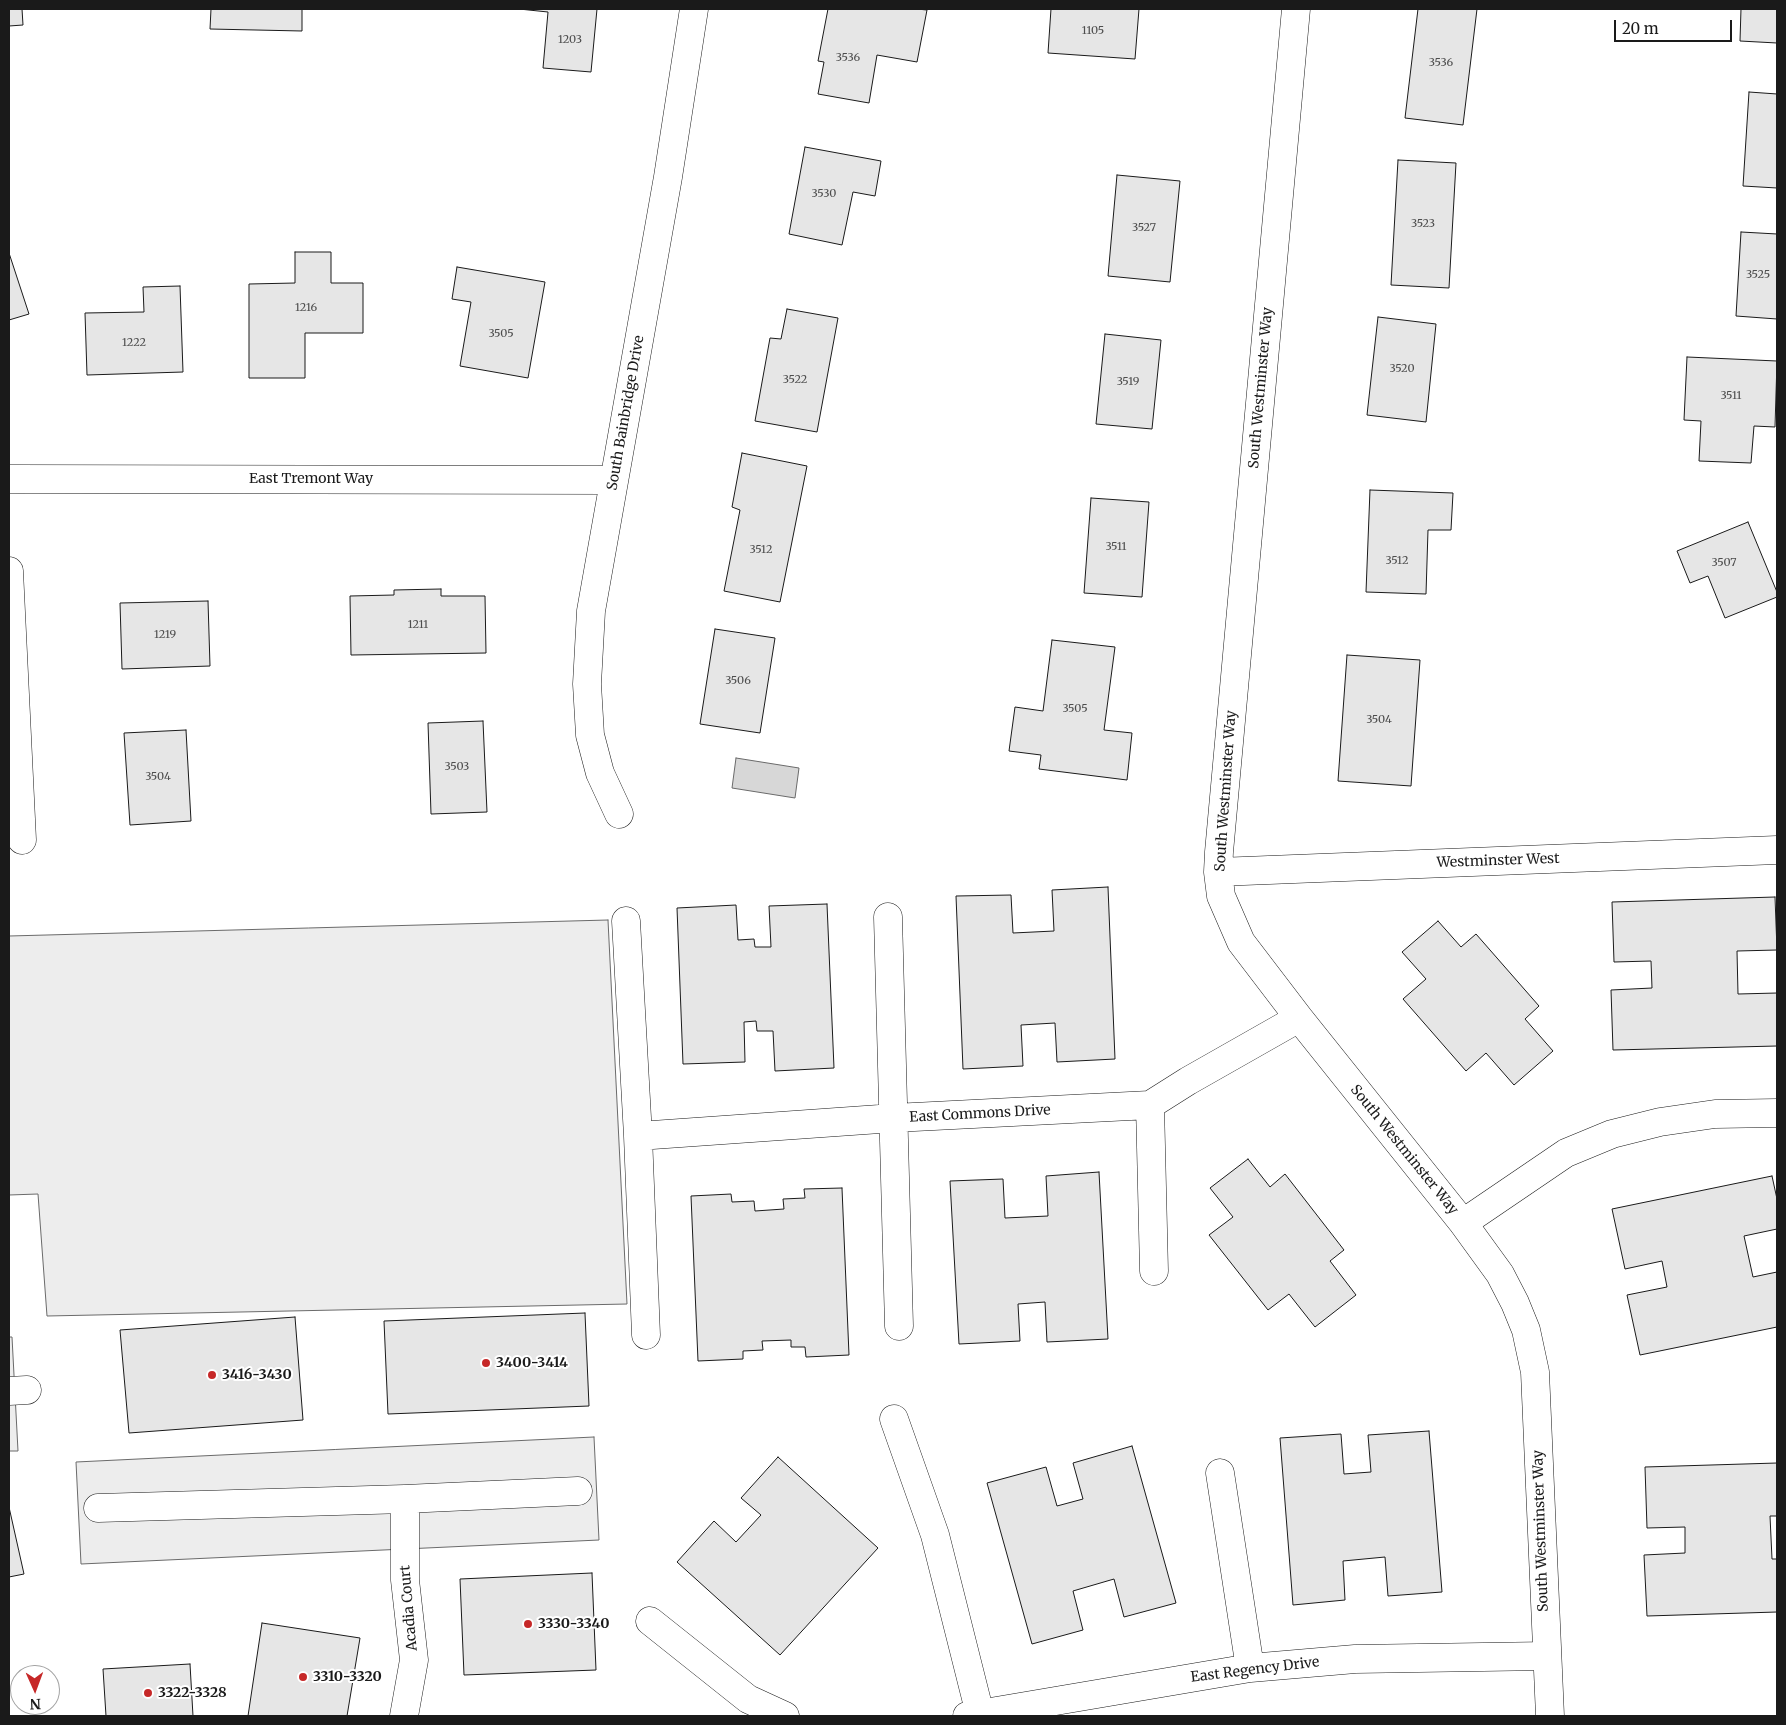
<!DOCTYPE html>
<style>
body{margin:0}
#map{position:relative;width:1786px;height:1725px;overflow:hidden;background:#fff;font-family:Merriweather,serif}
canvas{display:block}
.frame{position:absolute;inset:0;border:10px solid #1a1a1a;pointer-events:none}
.north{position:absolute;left:10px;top:1665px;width:50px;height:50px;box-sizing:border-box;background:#fff;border:1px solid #a3a3a3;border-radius:50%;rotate:178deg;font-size:14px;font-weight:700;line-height:20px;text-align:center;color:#1a1a1a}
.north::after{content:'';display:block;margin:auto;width:18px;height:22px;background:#c62828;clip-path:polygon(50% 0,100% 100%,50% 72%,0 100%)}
.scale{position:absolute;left:1614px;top:20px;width:118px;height:22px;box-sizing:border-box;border:2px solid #1a1a1a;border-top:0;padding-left:6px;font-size:15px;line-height:18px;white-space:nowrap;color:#1a1a1a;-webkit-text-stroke:4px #fff;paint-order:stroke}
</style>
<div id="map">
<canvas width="1786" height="1725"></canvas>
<div class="frame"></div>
<div class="north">N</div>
<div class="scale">20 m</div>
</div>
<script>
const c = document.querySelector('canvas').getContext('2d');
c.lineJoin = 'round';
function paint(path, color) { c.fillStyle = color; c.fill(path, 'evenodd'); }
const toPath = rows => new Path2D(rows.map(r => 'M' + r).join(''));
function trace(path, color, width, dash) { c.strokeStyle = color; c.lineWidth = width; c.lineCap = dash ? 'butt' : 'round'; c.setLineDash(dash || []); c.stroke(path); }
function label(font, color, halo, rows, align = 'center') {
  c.font = font + ' Merriweather,serif'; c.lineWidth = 4; c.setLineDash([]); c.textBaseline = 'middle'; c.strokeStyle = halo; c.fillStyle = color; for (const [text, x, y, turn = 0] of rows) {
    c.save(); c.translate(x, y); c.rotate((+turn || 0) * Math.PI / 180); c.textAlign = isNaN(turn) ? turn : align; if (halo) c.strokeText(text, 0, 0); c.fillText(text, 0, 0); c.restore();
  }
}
const built = toPath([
 [608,920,627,1304,47,1316,38,1194,9,1195,9,936,608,920],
 [9,1337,12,1337,18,1451,9,1451,9,1337],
 [594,1437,599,1540,81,1564,76,1462,594,1437]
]);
paint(built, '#ededed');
trace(built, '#6a6a6a', 1);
const water = toPath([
 [736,758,799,768,795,798,732,788,736,758]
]);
paint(water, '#d7d7d7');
trace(water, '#6a6a6a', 1);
const building = toPath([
 [9,9,22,9,23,25,9,26,9,9],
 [211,9,302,9,302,31,210,29,211,9],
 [519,9,597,9,591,72,543,68,548,12,519,9],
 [828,9,917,9,927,10,917,62,877,55,869,103,818,94,824,62,818,61,828,9],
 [1051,9,1139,9,1135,59,1048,53,1051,9],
 [1418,9,1477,9,1463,125,1405,118,1418,9],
 [1741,9,1777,9,1777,43,1740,41,1741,9],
 [1749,92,1777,94,1777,188,1743,186,1749,92],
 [805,147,881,161,875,196,853,192,842,245,789,234,805,147],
 [1398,160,1456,163,1449,288,1391,285,1398,160],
 [1117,175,1180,181,1170,282,1108,276,1117,175],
 [1741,232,1777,234,1777,319,1736,316,1741,232],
 [295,252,331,252,331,283,363,283,363,333,305,333,305,378,249,378,249,284,295,283,295,252],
 [9,253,29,314,9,320,9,253],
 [457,267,545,282,528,378,460,366,471,302,452,299,457,267],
 [180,286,183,372,87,375,85,313,144,312,143,287,180,286],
 [787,309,838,318,817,432,755,421,770,338,781,339,787,309],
 [1378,317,1436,324,1426,422,1367,415,1378,317],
 [1105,334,1161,340,1152,429,1096,424,1105,334],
 [1687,357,1777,361,1775,427,1754,426,1751,463,1699,461,1701,421,1684,420,1687,357],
 [742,453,807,466,780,602,724,591,740,510,732,507,742,453],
 [1370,490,1453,493,1451,530,1428,530,1426,594,1366,592,1370,490],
 [1091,498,1149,502,1142,597,1084,593,1091,498],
 [1748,522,1777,592,1777,597,1725,618,1708,576,1690,583,1677,551,1748,522],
 [441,589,441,596,485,596,486,653,351,655,350,596,394,595,394,590,441,589],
 [208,601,210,666,122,669,120,603,208,601],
 [715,629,775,638,760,733,700,724,715,629],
 [1052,640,1115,647,1104,730,1132,733,1127,780,1039,769,1041,755,1009,751,1015,707,1043,711,1052,640],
 [1347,655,1420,660,1411,786,1338,781,1347,655],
 [483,721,487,812,431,814,428,723,483,721],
 [186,730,191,821,130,825,124,733,186,730],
 [1108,887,1115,1059,1057,1062,1055,1023,1021,1025,1023,1066,963,1069,956,896,1011,895,1013,933,1054,931,1052,890,1108,887],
 [1775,897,1777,950,1737,951,1738,994,1777,993,1777,1046,1613,1050,1611,990,1652,988,1651,961,1614,962,1612,902,1775,897],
 [827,904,834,1068,775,1071,773,1031,757,1031,756,1021,744,1022,745,1062,683,1064,677,908,736,905,738,940,754,939,755,947,771,947,769,906,827,904],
 [1438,921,1461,947,1476,934,1539,1006,1525,1019,1553,1051,1514,1085,1486,1053,1466,1071,1403,999,1426,979,1402,952,1438,921],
 [1248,1159,1270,1187,1285,1174,1344,1250,1330,1261,1356,1295,1315,1327,1289,1294,1268,1310,1209,1235,1233,1217,1210,1188,1248,1159],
 [1099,1172,1108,1339,1047,1342,1045,1302,1018,1304,1020,1341,959,1344,950,1181,1003,1179,1005,1218,1048,1216,1046,1176,1099,1172],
 [1772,1176,1777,1199,1777,1229,1744,1236,1753,1277,1777,1272,1777,1327,1640,1355,1627,1295,1667,1287,1662,1261,1625,1269,1612,1209,1772,1176],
 [842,1188,849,1355,806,1357,805,1347,791,1347,791,1340,762,1341,763,1350,743,1351,743,1359,698,1361,691,1196,731,1194,732,1202,754,1201,755,1211,784,1209,783,1199,805,1198,804,1189,842,1188],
 [585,1313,589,1406,388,1414,384,1321,585,1313],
 [295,1317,303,1420,129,1433,120,1330,295,1317],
 [1429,1431,1442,1592,1388,1596,1385,1557,1343,1561,1345,1600,1293,1605,1280,1438,1341,1434,1344,1474,1371,1472,1368,1435,1429,1431],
 [1132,1446,1176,1603,1124,1617,1114,1579,1073,1591,1083,1630,1032,1644,987,1483,1046,1467,1057,1506,1083,1499,1073,1463,1132,1446],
 [778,1457,878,1548,780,1655,677,1562,714,1521,736,1542,761,1515,741,1498,778,1457],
 [1777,1463,1777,1516,1770,1516,1772,1559,1777,1559,1777,1612,1647,1616,1644,1555,1685,1553,1685,1527,1647,1528,1645,1467,1777,1463],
 [9,1507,24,1574,9,1577,9,1507],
 [592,1573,596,1670,464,1675,460,1579,592,1573],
 [262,1623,360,1638,347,1716,248,1716,262,1623],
 [190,1664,193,1716,106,1716,103,1669,190,1664]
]);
paint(building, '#e6e6e6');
trace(building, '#1a1a1a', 1);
const minor = toPath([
 [1296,9,1219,852,1218,872,1221,896,1241,942,1299,1018,1463,1223,1500,1274,1515,1303,1526,1330,1535,1372,1550,1716],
 [9,479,614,480],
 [9,571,22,840],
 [619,814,600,773,590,735,587,684,591,611,668,177,694,9],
 [1218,872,1777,850],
 [888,917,899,1326],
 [626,921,638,1136,646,1335],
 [1150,1105,1154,1271],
 [638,1136,894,1118,1150,1105,1188,1081,1299,1018],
 [1463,1223,1566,1153,1612,1134,1660,1122,1715,1114,1777,1113],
 [9,1391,27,1390],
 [894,1419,935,1535,980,1714],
 [1220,1473,1250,1668],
 [98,1508,405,1499,578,1491],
 [650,1621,748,1699,785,1716],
 [404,1716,414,1660,405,1580,405,1499],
 [967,1716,1250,1668,1355,1659,1546,1656]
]);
trace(minor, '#1a1a1a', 29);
trace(minor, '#fff', 28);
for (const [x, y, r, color] of [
 [486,1363,5,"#c62828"],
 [212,1375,5,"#c62828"],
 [528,1624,5,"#c62828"],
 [303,1677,5,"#c62828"],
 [148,1693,5,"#c62828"]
]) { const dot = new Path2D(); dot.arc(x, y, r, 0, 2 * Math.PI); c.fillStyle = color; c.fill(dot); trace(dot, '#fff', 2); }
label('11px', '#4d4d4d', null, [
 ["1105",1093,31],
 ["1203",570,40],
 ["3536",848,58],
 ["3536",1441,63],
 ["3530",824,194],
 ["3523",1423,224],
 ["3527",1144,228],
 ["3525",1758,275],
 ["1216",306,308],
 ["3505",501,334],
 ["1222",134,343],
 ["3520",1402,369],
 ["3522",795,380],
 ["3519",1128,382],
 ["3511",1731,396],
 ["3511",1116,547],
 ["3512",761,550],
 ["3512",1397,561],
 ["3507",1724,563],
 ["1211",418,625],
 ["1219",165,635],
 ["3506",738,681],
 ["3505",1075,709],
 ["3504",1379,720],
 ["3503",457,767],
 ["3504",158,777]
]);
label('14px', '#1a1a1a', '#fff', [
 ["South Westminster Way",1261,388,-85],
 ["South Bainbridge Drive",626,413,-80],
 ["East Tremont Way",311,479],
 ["South Westminster Way",1226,791,-86],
 ["Westminster West",1498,861,-2],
 ["East Commons Drive",980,1114,-3],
 ["South Westminster Way",1404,1150,51],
 ["South Westminster Way",1541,1531,-92],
 ["Acadia Court",409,1608,-95],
 ["East Regency Drive",1255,1670,-7]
]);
label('bold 14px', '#1a1a1a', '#fff', [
 ["3400-3414",496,1363],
 ["3416-3430",222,1375],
 ["3330-3340",538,1624],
 ["3310-3320",313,1677],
 ["3322-3328",158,1693]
], 'left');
</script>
